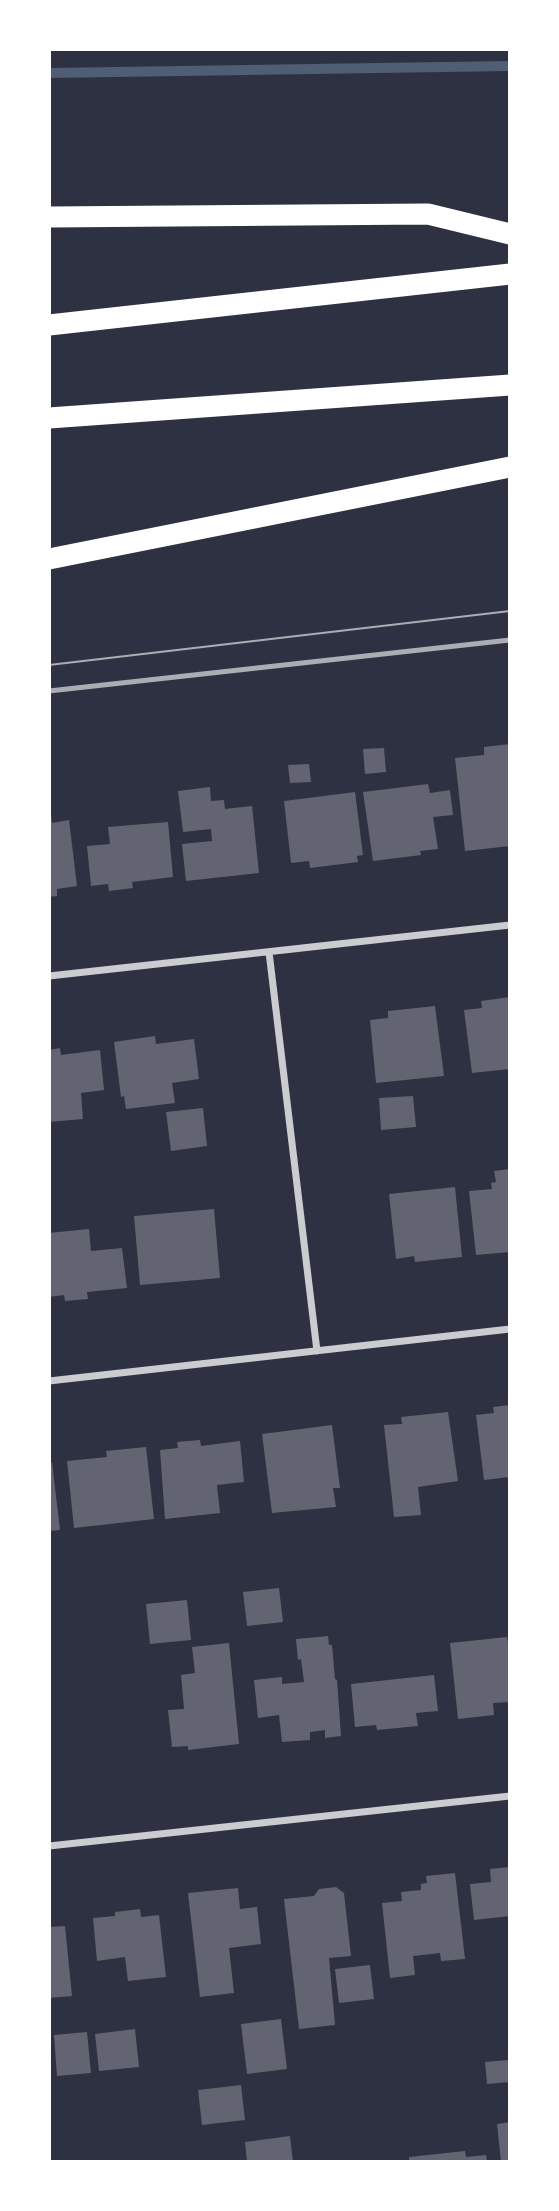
<!DOCTYPE html>
<style>
body{margin:0}
#map{position:relative;width:559px;height:2211px;overflow:hidden;background:#2d3142;font-family:"Playfair Display",serif}
canvas{display:block}
.frame{position:absolute;inset:0;border:51px solid #fff;pointer-events:none}
</style>
<div id="map">
<canvas width="559" height="2211"></canvas>
<div class="frame"></div>
</div>
<script>
const c = document.querySelector('canvas').getContext('2d');
c.lineJoin = 'round';
const toPath = rows => new Path2D(rows.map(r => 'M' + r).join(''));
function trace(path, color, width, dash) { c.strokeStyle = color; c.lineWidth = width; c.lineCap = dash ? 'butt' : 'round'; c.setLineDash(dash || []); c.stroke(path); }
function paint(path, color) { c.fillStyle = color; c.fill(path, 'evenodd'); }
trace(toPath([
 [49,73,510,66]
]), '#4f5d75', 10);
paint(toPath([
 [510,744,510,846,465,851,455,758,484,755,484,747],
 [384,748,386,772,365,774,363,749],
 [309,764,311,782,290,783,288,765],
 [428,784,430,793,450,790,453,815,433,817,438,849,420,851,421,855,373,861,363,792],
 [210,787,211,801,224,800,225,809,252,806,259,873,186,881,182,844,212,841,211,829,183,832,178,791],
 [355,792,363,855,357,856,358,862,310,868,309,861,291,863,284,801],
 [49,815,51,815,52,823,69,820,77,886,57,889,57,896,49,897],
 [168,822,173,877,132,882,133,888,109,891,108,884,91,886,87,846,110,844,108,827],
 [510,997,510,1069,472,1073,464,1010,482,1008,481,1001],
 [435,1006,444,1076,376,1083,370,1020,388,1018,388,1011],
 [155,1036,156,1044,194,1039,199,1079,172,1083,175,1103,126,1109,124,1096,121,1097,114,1042],
 [60,1048,61,1055,100,1050,104,1090,81,1093,83,1119,49,1122,49,1050],
 [413,1096,416,1127,381,1130,379,1098],
 [203,1108,207,1146,171,1151,166,1112],
 [510,1169,510,1252,476,1255,469,1191,492,1189,491,1183,496,1182,494,1171],
 [455,1187,462,1257,415,1262,414,1256,396,1259,389,1194],
 [214,1209,220,1278,140,1285,134,1216],
 [89,1229,91,1251,122,1248,127,1288,87,1292,88,1299,65,1301,64,1295,49,1297,49,1233],
 [510,1405,510,1477,484,1480,476,1415,494,1413,493,1407],
 [448,1412,458,1481,418,1487,421,1515,394,1517,384,1425,402,1424,401,1417],
 [332,1425,340,1488,333,1488,336,1507,272,1513,262,1434],
 [200,1440,201,1446,240,1441,244,1482,217,1485,220,1513,165,1519,160,1450,178,1448,177,1442],
 [146,1447,154,1519,74,1528,67,1461,107,1457,106,1451],
 [52,1462,60,1530,49,1531,49,1463],
 [279,1588,283,1622,247,1626,243,1592],
 [187,1600,191,1640,150,1644,146,1604],
 [328,1636,329,1645,332,1645,335,1679,337,1680,341,1736,325,1738,325,1730,310,1732,310,1740,282,1742,279,1715,258,1718,254,1680,282,1677,282,1684,304,1682,301,1659,298,1660,296,1639],
 [507,1637,510,1657,510,1702,493,1703,494,1715,458,1719,450,1643],
 [229,1643,239,1744,188,1750,188,1746,172,1747,168,1710,184,1709,181,1675,195,1673,192,1647],
 [434,1675,438,1711,416,1713,418,1726,377,1730,376,1725,355,1727,351,1684],
 [510,1867,510,1916,474,1920,470,1884,491,1882,490,1869],
 [455,1873,465,1959,441,1961,440,1953,413,1956,415,1975,390,1978,382,1903,402,1901,401,1892,421,1890,421,1884,427,1883,426,1876],
 [336,1887,344,1893,351,1956,329,1958,335,2025,299,2029,284,1899,314,1896,319,1889],
 [238,1888,240,1909,257,1907,261,1944,229,1948,234,1993,200,1997,188,1893],
 [140,1909,141,1917,159,1915,166,1977,128,1981,125,1957,97,1961,93,1918,115,1916,115,1912],
 [65,1926,72,1996,49,1998,49,1927],
 [370,1965,374,1999,339,2003,335,1969],
 [281,2019,287,2069,247,2074,241,2024],
 [135,2029,139,2067,99,2071,95,2034],
 [87,2032,91,2073,57,2076,54,2035],
 [508,2060,510,2082,487,2084,485,2062],
 [241,2085,245,2120,202,2125,198,2090],
 [510,2122,510,2162,501,2162,497,2124],
 [290,2136,293,2162,247,2162,245,2142],
 [465,2151,466,2157,486,2155,487,2162,409,2162,409,2157]
]), '#626471');
trace(toPath([
 [269,952,317,1351],
 [49,976,510,925],
 [49,1381,510,1329],
 [49,1846,510,1796]
]), '#caccd0', 7);
trace(toPath([
 [49,217,428,214,510,234],
 [49,325,510,274],
 [49,418,510,385],
 [49,559,510,467]
]), '#fff', 21);
trace(toPath([
 [49,665,510,611]
]), '#abadb3', 2);
trace(toPath([
 [49,691,510,640]
]), '#abadb3', 5);
</script>
